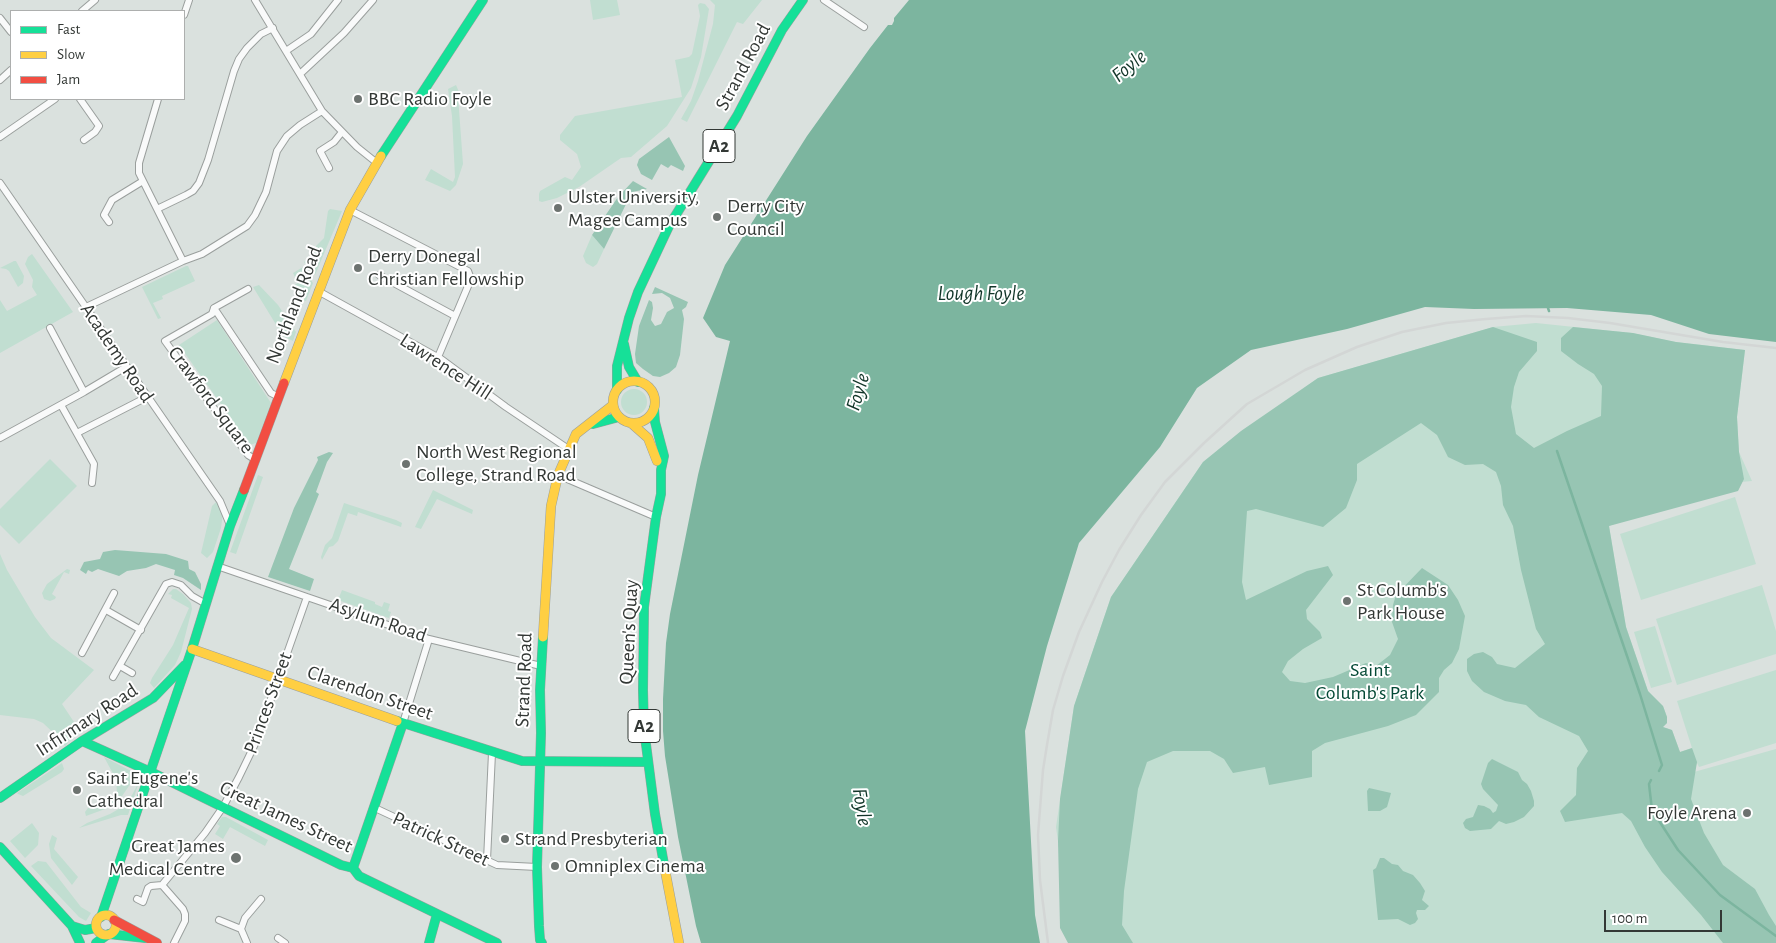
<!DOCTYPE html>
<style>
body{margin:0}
#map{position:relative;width:1776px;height:943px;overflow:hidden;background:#dae1de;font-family:"Alegreya Sans",sans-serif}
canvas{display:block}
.legend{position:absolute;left:10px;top:10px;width:175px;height:90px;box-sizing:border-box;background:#fff;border:1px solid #adafae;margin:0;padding:6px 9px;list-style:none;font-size:15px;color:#333835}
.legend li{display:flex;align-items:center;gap:10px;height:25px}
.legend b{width:25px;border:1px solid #adafae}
.scale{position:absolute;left:1604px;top:910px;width:118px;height:22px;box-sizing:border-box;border:2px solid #333835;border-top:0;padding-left:6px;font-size:15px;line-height:18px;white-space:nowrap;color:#333835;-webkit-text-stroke:4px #fff;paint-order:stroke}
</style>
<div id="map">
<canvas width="1776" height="943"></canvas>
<ul class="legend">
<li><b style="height:6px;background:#16e098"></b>Fast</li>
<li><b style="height:6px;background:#ffcf43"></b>Slow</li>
<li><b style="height:6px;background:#f24e42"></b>Jam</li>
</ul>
<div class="scale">100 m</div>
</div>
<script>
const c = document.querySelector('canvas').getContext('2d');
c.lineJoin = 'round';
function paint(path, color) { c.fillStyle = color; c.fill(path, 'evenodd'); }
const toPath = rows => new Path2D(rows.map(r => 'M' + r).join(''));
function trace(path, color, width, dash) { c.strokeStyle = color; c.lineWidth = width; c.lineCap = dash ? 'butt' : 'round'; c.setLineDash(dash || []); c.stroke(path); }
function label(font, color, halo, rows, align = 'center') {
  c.font = font + ' "Alegreya Sans",sans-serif'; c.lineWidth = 4; c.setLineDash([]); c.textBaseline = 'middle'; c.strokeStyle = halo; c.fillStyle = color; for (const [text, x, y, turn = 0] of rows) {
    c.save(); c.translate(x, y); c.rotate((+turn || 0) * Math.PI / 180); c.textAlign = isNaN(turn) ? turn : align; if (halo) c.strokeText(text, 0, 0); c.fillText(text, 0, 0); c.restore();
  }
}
paint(toPath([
 [590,0,617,0,620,15,593,20],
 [710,0,762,0,743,24,737,22,687,122,681,119,691,101,698,81,713,24,715,5],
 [700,3,705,4,709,9,701,57,691,88,667,126,631,157,621,158,579,187,557,198,542,202,539,201,539,194,540,191,565,177,572,180,581,167,577,154,560,140,560,135,575,116,682,97,675,60,689,57,692,54,700,16,698,5],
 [456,85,459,92,458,96,463,164,456,185,450,191,425,180,431,169,453,182,455,177,452,116,448,89],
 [330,209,342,211,315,275,304,262,312,256,316,246,324,238,328,211],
 [592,235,604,249,597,264,593,267,586,263,583,256],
 [32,254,73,312,0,353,0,300,7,311,37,295,32,287,33,280,25,264,28,257],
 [14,261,16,261,24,276,23,283,18,287,9,271,6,269,0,268],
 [186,266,188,266,195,281,162,296,163,299,153,303,161,318,158,319,142,287],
 [303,267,313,283,306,301,301,300,293,286,298,283,293,273],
 [259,285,278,305,296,332,293,341,283,336,253,287],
 [217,320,271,403,256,443,250,445,179,345],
 [1536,323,1632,333,1676,342,1745,350,1737,417,1739,452,1752,481,1719,484,1609,526,1626,627,1648,691,1663,706,1667,717,1667,723,1663,727,1672,730,1680,752,1692,748,1677,701,1776,670,1776,743,1699,767,1697,763,1694,772,1776,749,1776,943,1072,943,1056,827,1074,706,1111,597,1203,462,1318,378,1493,327],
 '621 402a13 13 0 1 1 26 0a13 13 0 1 1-26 0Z',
 [50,459,77,486,19,544,0,525,0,509],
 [258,475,263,477,236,554,230,552],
 [433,490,473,510,472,514,437,499,421,529,415,527],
 [1735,497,1756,564,1641,600,1620,534],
 [216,502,223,513,221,528,213,552,207,558,201,553,212,506],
 [344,503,396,520,402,523,401,527,358,512,357,516,348,513,338,541,333,546,329,547,322,560,321,557,325,545,332,538],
 [0,554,7,570,35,617,51,638,94,670,62,704,80,731,71,737,68,743,65,746,61,740,43,723,34,719,0,715],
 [67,569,70,570,69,574,64,572,52,594,56,597,55,599,50,601,44,599,42,593,47,584],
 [1762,585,1776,631,1776,654,1677,685,1656,619],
 [173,589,176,589,183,594,191,603,192,609,181,652,175,665,154,688,150,683,152,678,173,645,189,608,171,598,172,595,168,594],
 [342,590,375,602,375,604,382,607,384,602,390,604,388,611,391,612,389,618,338,600],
 [1655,626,1672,682,1651,688,1634,632],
 [104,757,137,774,116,805,86,816,85,812,88,808,113,798,117,793,116,779],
 [62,763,64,769,62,772,23,796,18,794,17,793],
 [139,782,128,815,121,815,79,828,87,823,110,814,122,807,132,795],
 [222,817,226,817,268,840,265,846,230,827,223,839,215,834,220,826,217,824],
 [32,823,39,833,38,845,25,858,10,841],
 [52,835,57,838,54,849,78,877,72,885,51,858,49,844],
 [38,861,46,862,81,907,91,913,86,921,79,917,31,866]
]), '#c1ded1');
paint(toPath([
 [669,137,685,166,683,171,671,165,668,168,661,164,652,180,641,174,637,165,639,159],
 [633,181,647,189,632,192,604,249,592,235,618,197],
 [655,287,688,302,686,307,682,310,684,319,680,355,676,367,669,373,660,377,653,376,643,369,636,363,635,354,639,326,649,300,652,302,653,308,651,320,655,326,661,324,667,312,674,308,670,298,662,293,652,294],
 [1493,327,1537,342,1537,351,1519,372,1514,387,1511,407,1516,434,1534,448,1567,431,1601,416,1602,386,1594,374,1578,364,1561,351,1561,338,1573,327,1633,333,1676,342,1745,350,1737,417,1739,452,1744,479,1738,491,1609,526,1626,627,1648,691,1663,706,1667,717,1667,723,1663,727,1672,730,1680,752,1692,748,1697,762,1691,799,1704,833,1723,865,1755,889,1769,915,1776,926,1776,943,1723,943,1701,915,1662,872,1645,847,1631,821,1622,813,1565,822,1560,811,1576,795,1577,768,1588,751,1579,736,1539,717,1526,705,1505,701,1484,692,1472,681,1467,671,1467,659,1474,654,1483,652,1492,657,1497,664,1515,668,1545,644,1536,629,1521,570,1513,526,1503,505,1501,486,1496,472,1483,464,1465,465,1448,457,1437,435,1421,423,1357,464,1357,480,1346,508,1323,527,1256,509,1247,511,1242,582,1246,600,1307,571,1328,566,1333,575,1306,610,1307,619,1320,632,1322,638,1303,649,1288,661,1282,672,1290,681,1305,683,1333,677,1366,663,1376,666,1390,655,1398,639,1392,622,1393,605,1396,595,1422,568,1448,585,1458,600,1465,616,1459,649,1452,663,1444,670,1439,678,1439,692,1416,715,1388,726,1325,743,1312,751,1312,777,1269,785,1265,767,1233,773,1224,759,1210,751,1173,751,1147,762,1138,789,1124,891,1122,925,1133,943,1068,943,1060,928,1058,841,1060,799,1074,706,1111,597,1203,462,1241,431,1318,378],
 [329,452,333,453,327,462,316,492,319,494,289,569,314,579,310,591,268,577,294,508,318,460,317,457],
 [115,550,166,554,188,561,189,569,195,572,201,584,201,590,183,578,174,575,175,570,156,564,146,568,127,571,119,576,98,569,92,572,88,570,86,574,80,570,84,562,100,559,103,552],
 [1492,759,1518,772,1522,780,1527,784,1531,791,1534,801,1534,806,1524,817,1514,822,1506,824,1499,821,1491,829,1470,831,1465,828,1463,823,1466,819,1473,817,1478,805,1484,806,1490,809,1493,813,1496,811,1498,805,1483,789,1481,784,1488,763],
 [1369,788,1391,793,1387,807,1380,811,1368,811,1367,791],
 [1380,858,1384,858,1392,864,1398,865,1403,871,1413,875,1420,883,1425,891,1422,900,1429,906,1425,910,1417,910,1416,913,1418,919,1415,923,1410,925,1398,919,1378,920,1373,870,1376,868]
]), '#97c5b3');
paint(toPath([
 [909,0,1776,0,1776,342,1709,334,1651,315,1567,308,1474,309,1425,307,1347,329,1251,350,1197,388,1160,447,1079,543,1047,646,1025,731,1035,915,1040,943,701,943,696,926,678,837,665,756,663,731,663,699,666,643,670,614,698,475,730,341,716,337,703,318,725,265,807,136,870,48,888,25,892,25,894,21,894,18]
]), '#7cb59f');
trace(toPath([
 [1548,308,1549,311],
 [1557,451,1640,694,1662,765,1659,771],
 [1651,780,1649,784,1652,810,1678,850,1720,895,1776,936]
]), '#7cb59f', 2.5);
const street = toPath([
 [255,0,322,111,357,147,377,163],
 [824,0,864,27],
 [82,11,95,0],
 [184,15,189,0],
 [0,18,11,32],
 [286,51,311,34,338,0],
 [300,74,344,33,373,0],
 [0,80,11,70],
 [80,99,99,126,95,132,84,140],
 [158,99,139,163,139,173,183,261],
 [0,137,55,99],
 [329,168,320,151,334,142,342,132],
 [0,183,220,501,230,525],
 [157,209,186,195,193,191,199,183,208,160,234,71,239,59,247,48,261,34,273,28],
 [350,210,468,271,471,279,438,357],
 [109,222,104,215,112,200,143,181],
 [379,275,455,316],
 [248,289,214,308,212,314,165,341,248,455,256,460],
 [318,291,441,359,506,407,570,450],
 [86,307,183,261,202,254,247,226,255,215,266,192,277,151,287,136,300,125,322,111],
 [214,308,271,393,279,397],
 [50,328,84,392],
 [61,405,94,464,92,483],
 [77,433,147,397],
 [0,438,84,392,126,367],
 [558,475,656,517],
 [217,566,429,639,541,666],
 [106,610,141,630],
 [82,653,114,593],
 [120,666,132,673],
 [113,677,166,584,172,582,181,585,192,596,206,604],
 [403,723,429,639],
 [375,808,497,865,537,867],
 [487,860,492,753],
 [137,899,143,902,148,888,151,886,162,885],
 [219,920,241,929],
 [278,938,285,943],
 [174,943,185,921,185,914,183,909,162,885,205,833,223,807,239,777,255,744,307,597],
 [247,943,241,929,245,918,261,899]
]);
const fast = toPath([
 [381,156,483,0],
 [624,344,629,367,638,382],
 [617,390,617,366,629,318,638,292,669,226,737,116,782,30,803,0],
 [654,408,655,422,664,456,661,470,661,494,656,517,644,607,643,690,644,729,655,814,665,870],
 [593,424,619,417],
 [397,721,522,761,648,762],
 [82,741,151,772,341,865,353,868,359,876,497,943],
 [0,798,82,741,153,698,185,665],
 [0,847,72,926,80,943],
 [353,868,403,723],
 [101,917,192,649,230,526,244,490],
 [72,926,85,930,96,928],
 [109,934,145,938],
 [96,943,107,935],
 [429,943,437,914],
 [542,943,540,940,539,926,537,867,541,733,540,690,543,637]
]);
const slow = toPath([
 '613 402a21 21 0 1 1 42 0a21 21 0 1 1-42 0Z',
 [284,383,350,210,381,156],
 [631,423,648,438,657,461],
 [543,637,551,506,558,475,576,434,613,405],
 [192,649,397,721],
 [665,870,679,943],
 '96 925a10 10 0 1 1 20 0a10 10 0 1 1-20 0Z'
]);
const jam = toPath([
 [244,490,284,383],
 [114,920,157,943]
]);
trace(street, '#9a9f9d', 8);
trace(fast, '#9a9f9d', 10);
trace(slow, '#9a9f9d', 10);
trace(jam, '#9a9f9d', 10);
trace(street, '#f9fafa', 6);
trace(fast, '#16e098', 9);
trace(slow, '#ffcf43', 9);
trace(jam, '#f24e42', 9);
trace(toPath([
 [1048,943,1040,880,1038,835,1043,770,1047,745,1053,710,1063,676,1079,632,1102,582,1119,550,1141,515,1165,482,1204,443,1247,404,1305,370,1357,347,1402,332,1446,323,1486,319,1526,316,1568,318,1610,323,1723,342,1776,348]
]), '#d3d6d5', 2.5);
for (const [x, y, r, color] of [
 [358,99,5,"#6d7370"],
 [558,208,5,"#6d7370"],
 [717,217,5,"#6d7370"],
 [358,268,5,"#6d7370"],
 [406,464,5,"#6d7370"],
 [1347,601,5,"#6d7370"],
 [77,790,5,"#6d7370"],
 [1747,813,5,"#6d7370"],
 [505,839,5,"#6d7370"],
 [236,858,6,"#6d7370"],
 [555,866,5,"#6d7370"]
]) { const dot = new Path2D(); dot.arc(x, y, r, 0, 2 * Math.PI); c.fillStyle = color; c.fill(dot); trace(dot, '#fff', 2); }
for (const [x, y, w] of [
 [719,146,32],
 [644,726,32]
]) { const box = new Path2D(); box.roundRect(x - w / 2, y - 16.5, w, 33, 4); c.fillStyle = '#fff'; c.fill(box); trace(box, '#333835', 1); }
label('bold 19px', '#333835', null, [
 ["A2",719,146],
 ["A2",644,726]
]);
label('20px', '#333835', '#fff', [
 ["Strand Road",743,67,-62],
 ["Northland Road",294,305,-69],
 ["Academy Road",117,353,56],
 ["Lawrence Hill",446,367,33],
 ["Crawford Square",211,400,53],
 ["Asylum Road",378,620,19],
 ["Queen's Quay",629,632,-87],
 ["Strand Road",524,680,-88],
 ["Clarendon Street",370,693,19],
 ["Princes Street",268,703,-70],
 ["Infirmary Road",87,720,-33],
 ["Great James Street",286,817,25],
 ["Patrick Street",441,839,25]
]);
label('20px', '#333835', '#fff', [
 ["BBC Radio Foyle",368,99],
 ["Ulster University,",568,197],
 ["Magee Campus",568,220],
 ["Derry City",727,206],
 ["Council",727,229],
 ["Derry Donegal",368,256],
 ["Christian Fellowship",368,279],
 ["North West Regional",416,452],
 ["College, Strand Road",416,475],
 ["St Columb's",1357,590],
 ["Park House",1357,613],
 ["Saint Eugene's",87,778],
 ["Cathedral",87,801],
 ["Foyle Arena",1737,813,"right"],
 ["Strand Presbyterian",515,839],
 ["Great James",225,846,"right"],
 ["Medical Centre",225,869,"right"],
 ["Omniplex Cinema",565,866]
], 'left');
label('20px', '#044935', '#fff', [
 ["Saint",1370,670],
 ["Columb's Park",1370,693]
]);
label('italic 21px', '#123629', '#fff', [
 ["Foyle",1129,66,-39],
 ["Lough Foyle",981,294],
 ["Foyle",858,392,-73],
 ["Foyle",862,807,81]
]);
</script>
